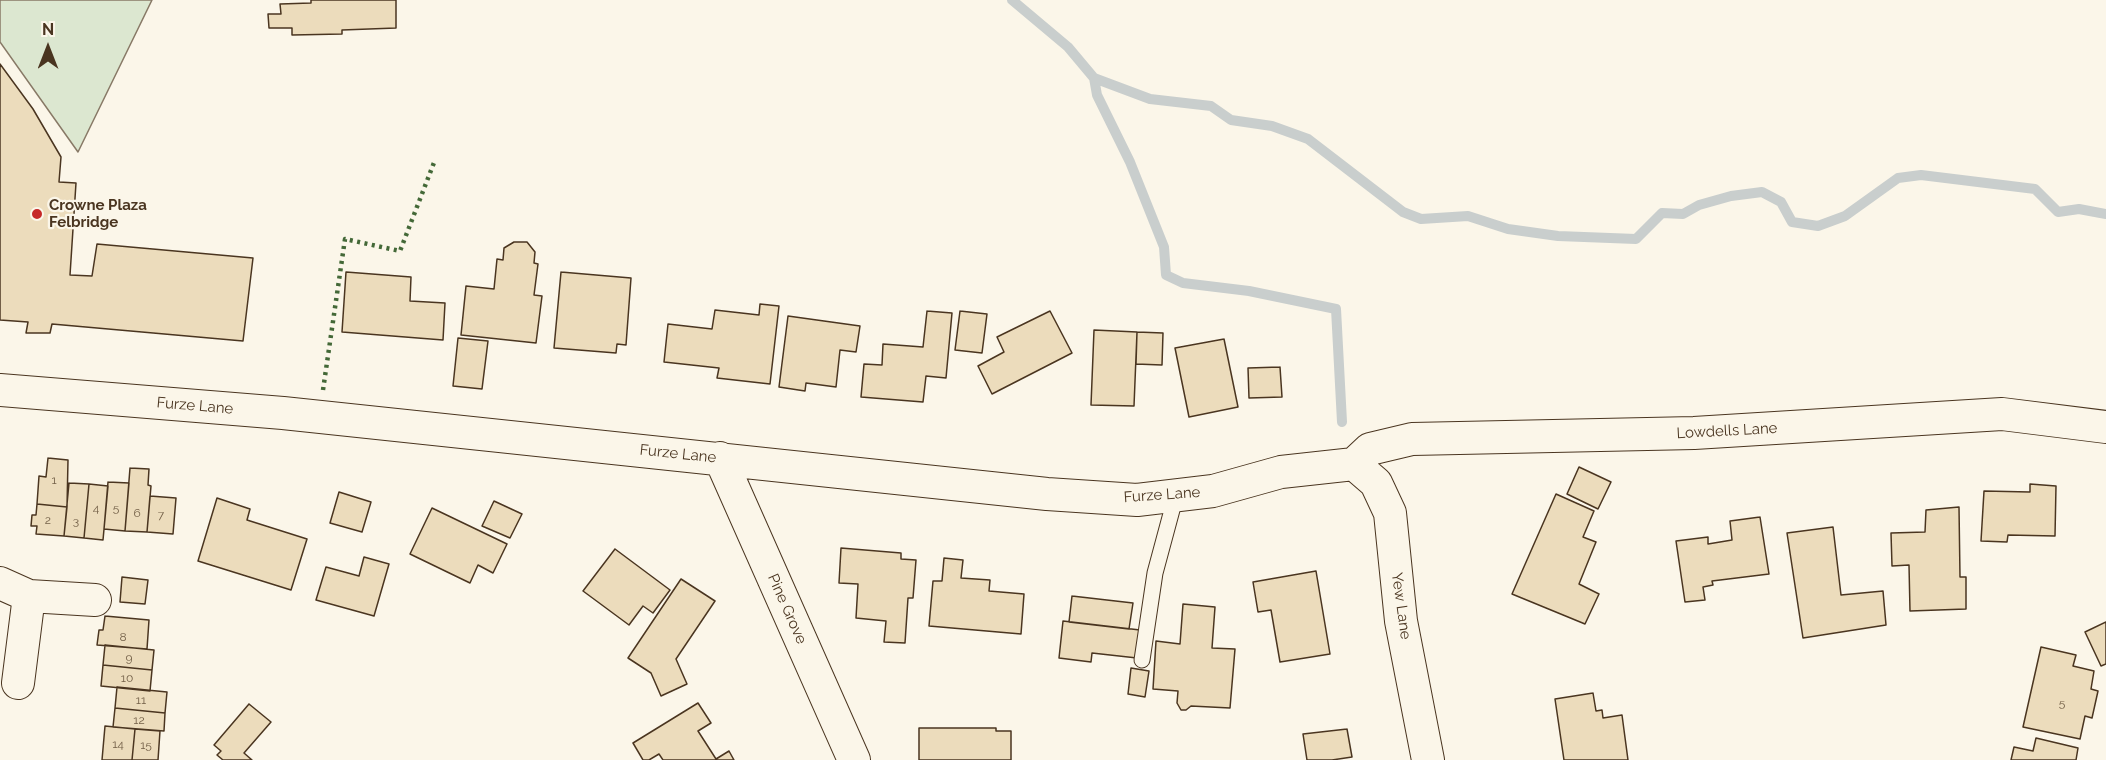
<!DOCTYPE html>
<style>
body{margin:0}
#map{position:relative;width:2106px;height:760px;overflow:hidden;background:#fbf6e9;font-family:Raleway,sans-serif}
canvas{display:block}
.north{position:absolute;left:18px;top:18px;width:60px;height:60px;-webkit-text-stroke:4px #fbf6e9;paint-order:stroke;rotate:0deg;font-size:16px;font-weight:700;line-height:24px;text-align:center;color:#4a3520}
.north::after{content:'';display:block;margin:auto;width:21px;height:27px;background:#4a3520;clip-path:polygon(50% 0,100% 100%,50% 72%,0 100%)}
</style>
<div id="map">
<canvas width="2106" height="760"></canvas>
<div class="north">N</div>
</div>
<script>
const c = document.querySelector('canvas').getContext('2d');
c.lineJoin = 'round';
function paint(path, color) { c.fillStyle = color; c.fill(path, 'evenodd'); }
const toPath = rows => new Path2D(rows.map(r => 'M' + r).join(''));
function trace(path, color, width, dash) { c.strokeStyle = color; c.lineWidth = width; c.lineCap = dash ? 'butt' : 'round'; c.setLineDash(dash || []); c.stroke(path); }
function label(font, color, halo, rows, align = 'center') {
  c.font = font + ' Raleway,sans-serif'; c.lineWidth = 4.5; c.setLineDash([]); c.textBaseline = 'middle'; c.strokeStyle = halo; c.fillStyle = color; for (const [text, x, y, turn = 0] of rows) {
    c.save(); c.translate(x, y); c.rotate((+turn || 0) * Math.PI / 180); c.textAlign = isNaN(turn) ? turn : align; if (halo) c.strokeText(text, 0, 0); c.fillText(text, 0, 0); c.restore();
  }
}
const green = toPath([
 [0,0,152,0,78,152,0,42,0,0]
]);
paint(green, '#dce7d0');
trace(green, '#887966', 1.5);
trace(toPath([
 [1012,0,1068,47,1094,78,1150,99,1211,106,1231,120,1272,126,1308,139,1403,212,1421,219,1468,216,1508,229,1558,236,1636,239,1662,213,1683,214,1699,205,1731,196,1762,192,1781,202,1792,222,1818,226,1845,216,1898,178,1921,175,2035,189,2058,212,2079,209,2106,214],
 [1094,78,1097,95,1130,162,1164,247,1166,275,1183,283,1249,291,1336,309,1342,422]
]), '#c9cecd', 10);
const building = toPath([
 [311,0,396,0,396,28,342,30,342,34,292,35,292,28,269,28,268,14,281,14,280,4,311,3,311,0],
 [0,64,33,109,61,157,59,182,76,183,70,275,92,276,97,244,253,258,243,341,52,324,50,333,26,333,28,322,0,320,0,64],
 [514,242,527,242,535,252,534,263,538,264,534,295,542,296,536,343,461,335,466,286,494,289,497,259,503,260,504,248,514,242],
 [346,272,411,277,410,301,445,303,443,340,342,332,346,272],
 [561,272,631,278,626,345,617,344,616,353,554,348,561,272],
 [760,304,779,306,770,384,717,378,719,368,664,362,668,324,712,329,715,310,759,315,760,304],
 [927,311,952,313,946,378,926,376,923,402,861,397,864,364,882,365,883,344,923,347,927,311],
 [960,311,987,314,982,353,955,350,960,311],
 [1050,311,1072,353,992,394,978,366,1004,352,997,337,1050,311],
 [788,316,860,326,856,352,840,350,836,387,806,383,805,391,779,387,788,316],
 [1094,330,1137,332,1134,406,1091,405,1094,330],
 [1137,332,1163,333,1162,365,1136,364,1137,332],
 [458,338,488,341,482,389,453,386,458,338],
 [1224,339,1238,407,1189,417,1175,348,1224,339],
 [1280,367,1282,397,1249,398,1248,368,1280,367],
 [48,458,68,460,67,507,37,504,39,476,46,477,48,458],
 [1579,467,1611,482,1598,509,1567,494,1579,467],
 [130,468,149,469,148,485,151,486,147,532,125,531,130,468],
 [108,482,129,483,125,531,104,529,108,482],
 [69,483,89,484,84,538,64,536,69,483],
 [89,484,108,486,103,540,84,538,89,484],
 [2030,484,2056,486,2055,536,2008,535,2007,542,1981,541,1984,491,2030,492,2030,484],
 [339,492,371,502,362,532,330,523,339,492],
 [1556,494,1594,511,1583,537,1596,542,1579,584,1599,594,1585,624,1512,594,1556,494],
 [150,496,176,498,173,534,147,532,150,496],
 [217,498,250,509,247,520,307,539,291,590,198,561,217,498],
 [494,501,522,514,510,538,482,526,494,501],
 [37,504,67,507,64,536,36,534,37,526,31,526,32,515,36,515,37,504],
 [1959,507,1960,577,1966,577,1966,609,1910,611,1909,565,1892,566,1891,533,1925,532,1926,510,1959,507],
 [432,508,507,544,493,573,478,565,470,583,410,554,432,508],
 [1760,517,1769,574,1712,581,1713,585,1703,587,1705,600,1685,602,1676,541,1708,537,1708,544,1732,540,1730,521,1760,517],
 [1833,527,1841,595,1883,591,1886,625,1803,638,1787,533,1833,527],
 [841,548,901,553,901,559,916,560,913,598,908,598,905,643,884,642,886,621,856,618,858,584,839,583,841,548],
 [615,549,670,590,653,613,643,606,629,625,583,591,615,549],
 [364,557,389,564,374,616,316,600,326,567,359,576,364,557],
 [944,558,963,560,961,578,990,580,989,591,1024,594,1021,634,929,626,933,581,942,581,944,558],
 [1316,571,1330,654,1280,662,1271,610,1258,612,1253,582,1316,571],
 [122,577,148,580,145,604,120,602,122,577],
 [681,579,715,601,676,659,687,684,661,696,651,673,628,658,681,579],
 [1072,596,1133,603,1129,629,1069,622,1072,596],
 [1183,604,1215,607,1212,648,1235,649,1230,708,1191,706,1186,710,1181,710,1177,703,1178,691,1153,689,1156,641,1180,644,1183,604],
 [105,616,149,620,147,649,97,645,99,630,103,630,105,616],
 [1063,621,1140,630,1137,658,1092,653,1091,662,1059,658,1063,621],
 [2106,622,2106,664,2101,666,2085,632,2106,622],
 [105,645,154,650,152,670,103,665,105,645],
 [2041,647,2076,655,2073,666,2094,671,2091,689,2098,691,2092,718,2085,716,2080,739,2023,727,2041,647],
 [103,665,152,670,150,691,101,686,103,665],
 [1131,668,1149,671,1145,697,1128,694,1131,668],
 [117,687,167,692,165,713,115,708,117,687],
 [1593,693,1596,711,1602,710,1603,718,1622,715,1628,760,1564,760,1555,699,1593,693],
 [698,703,711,723,698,731,716,759,729,751,734,760,663,760,659,754,649,760,643,760,633,743,698,703],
 [249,704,271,722,244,753,252,760,223,760,217,755,221,751,214,745,249,704],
 [115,708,165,713,164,731,113,727,115,708],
 [105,726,135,729,132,760,102,760,105,726],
 [919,728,996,728,996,731,1011,731,1011,760,919,760,919,728],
 [135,729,160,731,158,760,132,760,135,729],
 [1347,729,1352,757,1332,760,1307,760,1303,734,1347,729],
 [2036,738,2078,748,2076,760,2011,760,2014,747,2033,751,2036,738]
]);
paint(building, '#ecdcbc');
trace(building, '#4a3520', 1.5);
const lane = toPath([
 [1142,660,1155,573,1176,495]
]);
const street = toPath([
 [0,390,283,413,1047,494,1137,500,1213,491,1281,472,1354,464],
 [720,458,854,760],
 [1354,464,1370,449,1412,439,1694,433,2002,414,2106,427],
 [1354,464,1376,483,1390,513,1401,621,1428,760],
 [0,583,29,596,95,600],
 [18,683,29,596]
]);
trace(lane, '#4a3520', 17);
trace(street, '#4a3520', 34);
trace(lane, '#fbf6e9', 15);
trace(street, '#fbf6e9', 32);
trace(toPath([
 [323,390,345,239,400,251,435,160]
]), '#436837', 4.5, [3, 4.5]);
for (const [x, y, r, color] of [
 [37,214,6,"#c62828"]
]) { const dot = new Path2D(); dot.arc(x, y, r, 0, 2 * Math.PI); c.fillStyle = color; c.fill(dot); trace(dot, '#fbf6e9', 2); }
label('12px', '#725f47', null, [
 ["1",54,480],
 ["4",96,508],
 ["5",116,508],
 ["6",137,513],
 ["7",161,515],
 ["2",48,520],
 ["3",76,521],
 ["8",123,637],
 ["9",129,658],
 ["10",127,678],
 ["11",141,700],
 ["5",2062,703],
 ["12",139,720],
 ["14",118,744],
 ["15",146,745]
]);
label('bold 15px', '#4a3520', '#fbf6e9', [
 ["Crowne Plaza",49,205],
 ["Felbridge",49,222]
], 'left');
label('15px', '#4a3520', '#fbf6e9', [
 ["Furze Lane",195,406,5],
 ["Lowdells Lane",1727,431,-3],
 ["Furze Lane",678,454,6],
 ["Furze Lane",1162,495,-4],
 ["Yew Lane",1401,606,82],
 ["Pine Grove",787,609,66]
]);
</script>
